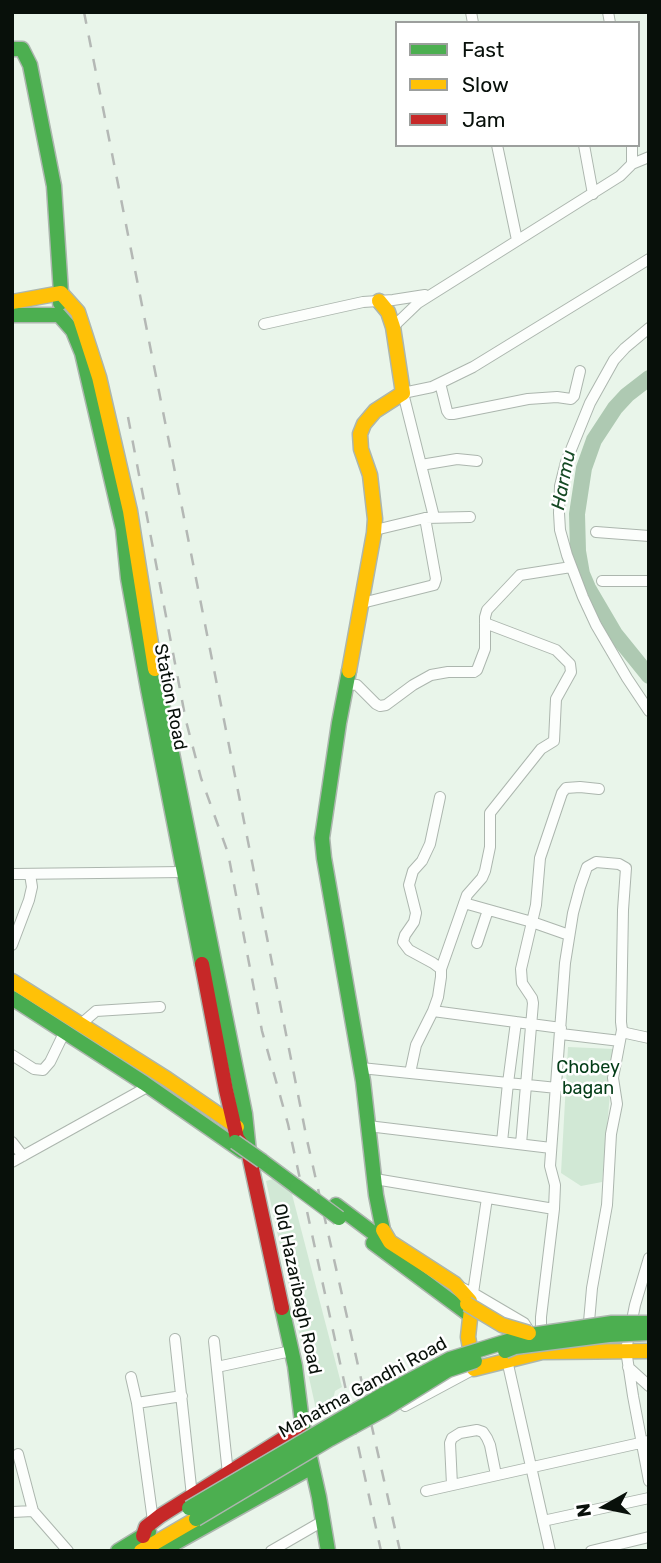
<!DOCTYPE html>
<style>
body{margin:0}
#map{position:relative;width:661px;height:1563px;overflow:hidden;background:#e9f5ea;font-family:Rubik,sans-serif}
canvas{display:block}
.frame{position:absolute;inset:0;border:14px solid #08100a;pointer-events:none}
.legend{position:absolute;left:395px;top:21px;width:245px;height:126px;box-sizing:border-box;background:#fff;border:2px solid #9c9f9d;margin:0;padding:9px 12px;list-style:none;font-size:21px;color:#08100a}
.legend li{display:flex;align-items:center;gap:14px;height:35px}
.legend b{width:35px;border:2px solid #9c9f9d}
.north{position:absolute;left:570px;top:1472px;width:70px;height:70px;-webkit-text-stroke:5px #fff;paint-order:stroke;rotate:261deg;font-size:19px;font-weight:700;line-height:28px;text-align:center;color:#08100a}
.north::after{content:'';display:block;margin:auto;width:24px;height:32px;background:#08100a;clip-path:polygon(50% 0,100% 100%,50% 72%,0 100%)}
</style>
<div id="map">
<canvas width="661" height="1563"></canvas>
<div class="frame"></div>
<ul class="legend">
<li><b style="height:9px;background:#4caf50"></b>Fast</li>
<li><b style="height:9px;background:#ffc107"></b>Slow</li>
<li><b style="height:9px;background:#c62828"></b>Jam</li>
</ul>
<div class="north">N</div>
</div>
<script>
const c = document.querySelector('canvas').getContext('2d');
c.lineJoin = 'round';
function paint(path, color) { c.fillStyle = color; c.fill(path, 'evenodd'); }
const toPath = rows => new Path2D(rows.map(r => 'M' + r).join(''));
function trace(path, color, width, dash) { c.strokeStyle = color; c.lineWidth = width; c.lineCap = dash ? 'butt' : 'round'; c.setLineDash(dash || []); c.stroke(path); }
function label(font, color, halo, rows, align = 'center') {
  c.font = font + ' Rubik,sans-serif'; c.lineWidth = 5; c.setLineDash([]); c.textBaseline = 'middle'; c.strokeStyle = halo; c.fillStyle = color; for (const [text, x, y, turn = 0] of rows) {
    c.save(); c.translate(x, y); c.rotate((+turn || 0) * Math.PI / 180); c.textAlign = isNaN(turn) ? turn : align; if (halo) c.strokeText(text, 0, 0); c.fillText(text, 0, 0); c.restore();
  }
}
paint(toPath([
 [568,1047,614,1049,602,1182,581,1186,561,1173],
 [287,1175,342,1387,335,1391,330,1411,317,1414,266,1181]
]), '#d1e8d5');
trace(toPath([
 [649,378,627,395,615,408,594,440,584,468,577,514,578,551,582,574,588,588,615,634,649,676]
]), '#aec9b2', 16);
const street = toPath([
 [471,12,473,23],
 [608,12,610,23],
 [497,145,517,240],
 [584,145,593,194],
 [632,164,649,157],
 [264,324,363,302,393,300,425,295],
 [393,327,418,303,620,176,632,164,632,145],
 [649,328,625,348,614,360,590,403,566,462,560,486,559,513,560,530,567,555,583,597,596,625,627,678,649,711],
 [440,383,447,411,449,414,453,414,528,399,557,397,571,399,574,396,580,371],
 [421,465,457,459,477,461],
 [434,517,403,393,432,387,473,367,649,259],
 [375,530,425,518],
 [596,532,649,536],
 [602,581,649,581],
 [362,603,434,585,436,579,425,518,470,517],
 [346,684,357,685,376,704,380,706,386,705,413,685,431,675,448,672,474,672,477,670,485,649,485,617,487,610,520,575,571,567],
 [12,874,184,872],
 [464,903,532,922,569,935],
 [477,943,488,910],
 [12,945,29,900,32,887,30,874],
 [441,969,467,895,482,878,485,871,490,847,490,813,541,749,554,741,556,699,571,672,570,664,556,650,485,623],
 [433,1011,561,1028],
 [81,1024,96,1011,160,1007],
 [561,1034,620,1041],
 [12,1055,34,1069,43,1070,50,1062,65,1031],
 [361,1068,557,1088],
 [410,1073,416,1045,433,1011,438,997,441,977,441,969,433,963,409,950,403,942,405,935,414,922,416,913,409,885,413,871,422,861,430,844,440,797],
 [368,1126,551,1148],
 [12,1142,23,1156],
 [502,1142,508,1083,516,1022],
 [521,1144,533,1003,532,998,522,983,521,969,536,905,540,858,562,793,566,788,580,787,599,789],
 [12,1162,149,1086],
 [375,1179,554,1209,541,1317,541,1337],
 [554,1209,555,1185,550,1166,565,963,573,913,580,887,587,867,596,862,619,864,626,868,623,910,621,1022,622,1030,626,1033,649,1038],
 [649,1258,635,1305,626,1350,633,1396,649,1481],
 [460,1287,473,1293,524,1323,531,1334],
 [473,1293,487,1198],
 [588,1333,592,1288,607,1205,611,1134,617,1104,613,1078,622,1030],
 [175,1339,192,1496],
 [214,1341,228,1474],
 [507,1360,550,1551],
 [217,1367,291,1351],
 [628,1367,649,1386],
 [131,1377,137,1403,153,1521],
 [137,1403,182,1396],
 [405,1406,474,1369],
 [18,1454,33,1511],
 [452,1485,450,1443,452,1438,460,1433,477,1430,483,1432,487,1438,490,1445,496,1475],
 [426,1491,649,1441],
 [12,1512,33,1511,68,1551],
 [543,1521,649,1498],
 [271,1551,323,1521],
 [591,1551,649,1537]
]);
const fast = toPath([
 [12,49,22,49,30,65,54,186,61,293,60,303],
 [12,315,59,315,73,331,82,353,123,529,128,578,148,689,202,964],
 [155,669,245,1114,249,1152],
 [349,671,339,723,322,838,324,858,363,1081,376,1195,383,1230],
 [12,998,144,1083,242,1151],
 [262,1161,297,1187],
 [336,1205,388,1244],
 [373,1243,467,1313],
 [282,1308,295,1366,302,1422,319,1497,328,1551],
 [118,1551,149,1532],
 [161,1551,312,1467]
]);
const slow = toPath([
 [12,302,61,293,78,312,99,377,130,511,155,669],
 [349,671,374,533,375,519,370,475,361,449,360,434,364,424,375,411,403,393,393,327,388,312,379,301],
 [12,981,167,1079,237,1127],
 [383,1230,390,1242,455,1284,470,1301,471,1309,468,1337,474,1369,542,1352,649,1351],
 [141,1551,196,1519]
]);
const jam = toPath([
 [202,964,226,1090,237,1138,249,1155,282,1308],
 [143,1536,146,1527,160,1516,297,1430,302,1422]
]);
trace(street, '#acb6ae', 12);
trace(fast, '#acb6ae', 17);
trace(slow, '#acb6ae', 17);
trace(jam, '#acb6ae', 17);
trace(street, '#fcfefc', 10);
trace(fast, '#4caf50', 14);
trace(slow, '#ffc107', 14);
trace(jam, '#c62828', 14);
trace(toPath([
 [84,12,307,1140,400,1551],
 [128,417,186,721,201,778,228,853,262,1031,288,1124,381,1551]
]), '#b4b8b5', 2.5, [12, 12]);
const fastBridge = toPath([
 [235,1142,262,1161],
 [297,1187,339,1218],
 [505,1351,515,1347,609,1335,649,1333],
 [189,1508,382,1395,450,1359,524,1336,612,1323,649,1323],
 [196,1519,330,1439,385,1409,448,1370,475,1361]
]);
const slowBridge = toPath([
 [467,1304,502,1325,529,1333]
]);
trace(fastBridge, '#acb6ae', 17, []);
trace(slowBridge, '#acb6ae', 17, []);
trace(fastBridge, '#4caf50', 14);
trace(slowBridge, '#ffc107', 14);
label('18px', '#08100a', '#fff', [
 ["Station Road",170,697,79],
 ["Old Hazaribagh Road",297,1289,78],
 ["Mahatma Gandhi Road",363,1388,-29]
]);
label('18px', '#033c17', '#fff', [
 ["Chobey",588,1068],
 ["bagan",588,1089]
]);
label('italic 19px', '#154924', '#fff', [
 ["Harmu",564,480,-79]
]);
</script>
